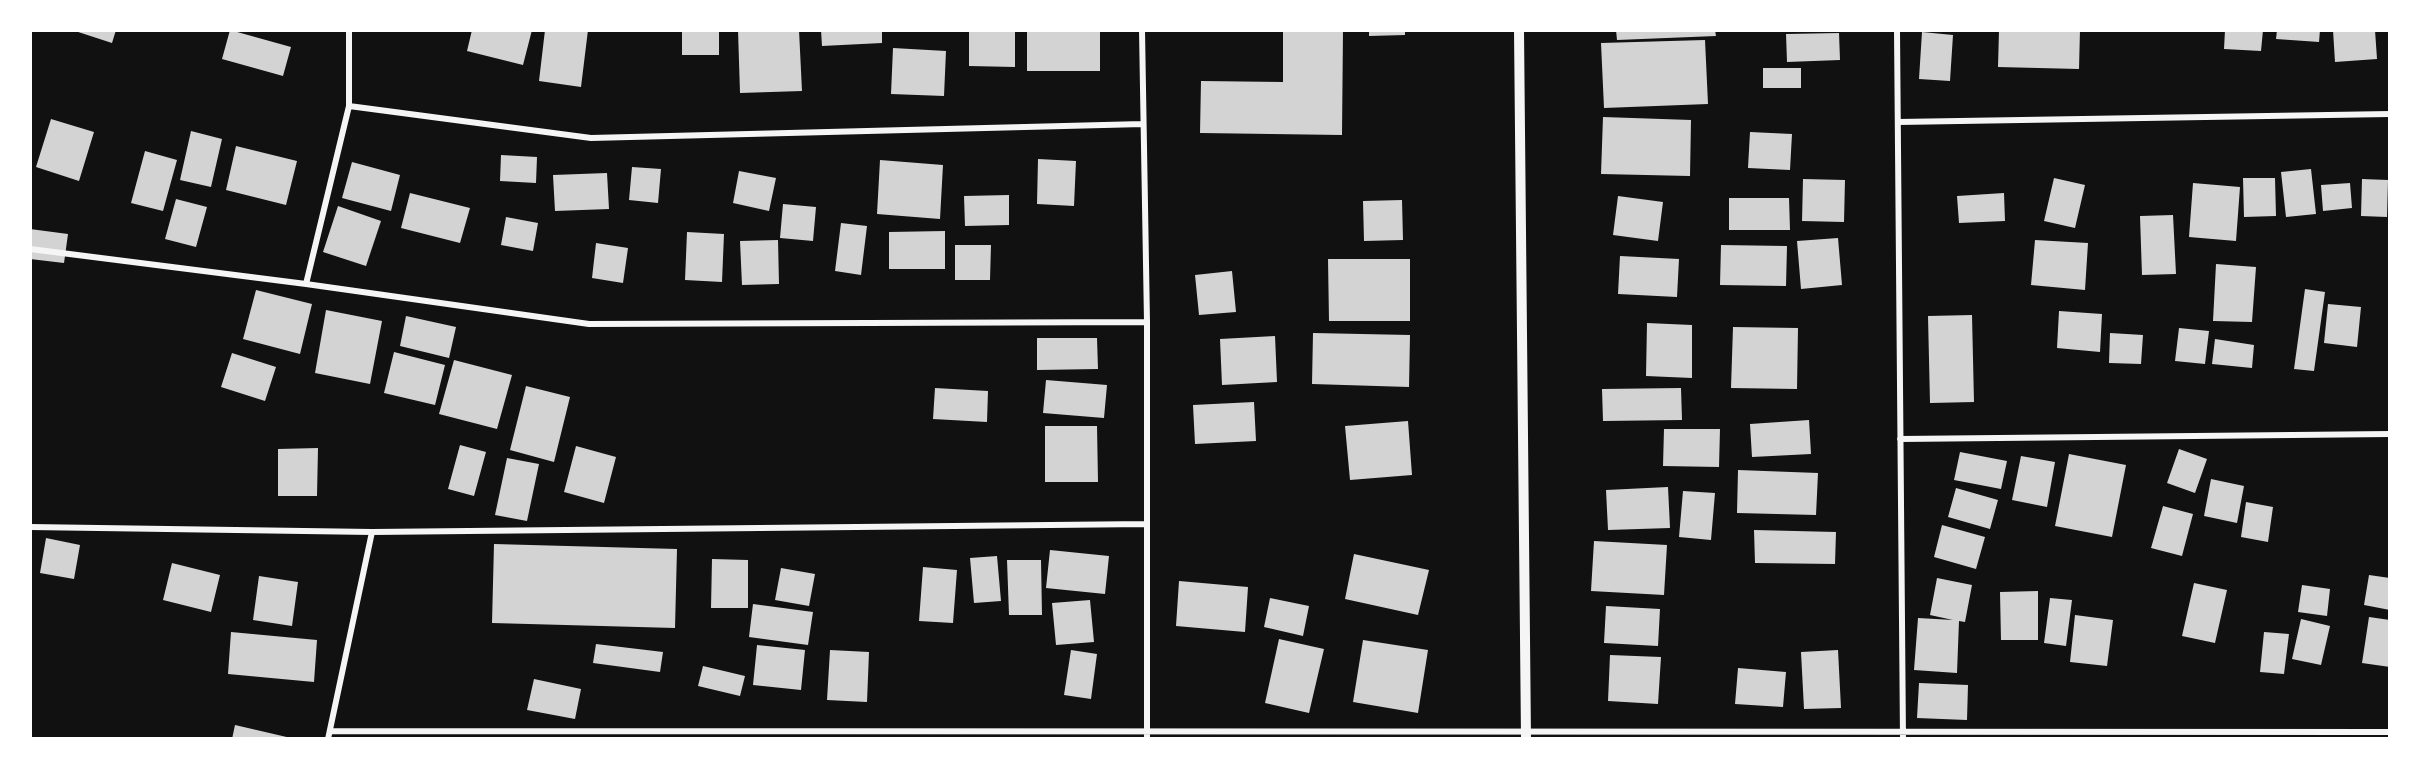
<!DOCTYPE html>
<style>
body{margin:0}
#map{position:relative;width:2420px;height:769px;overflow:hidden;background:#111;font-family:Ubuntu,sans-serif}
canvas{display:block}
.frame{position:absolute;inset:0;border:32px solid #fff;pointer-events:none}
</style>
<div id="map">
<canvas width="2420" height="769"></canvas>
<div class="frame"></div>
</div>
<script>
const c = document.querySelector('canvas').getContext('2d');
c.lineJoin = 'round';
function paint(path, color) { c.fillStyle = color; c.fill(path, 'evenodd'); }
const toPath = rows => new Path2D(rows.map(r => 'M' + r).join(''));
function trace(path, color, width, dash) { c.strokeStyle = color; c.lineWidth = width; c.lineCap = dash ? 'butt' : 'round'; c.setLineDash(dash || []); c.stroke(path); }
paint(toPath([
 [72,30,116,30,112,43],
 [230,30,291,47,283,76,222,59],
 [472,30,532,30,523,65,467,51],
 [545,30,588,30,581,87,539,81],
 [682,30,719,30,719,55,682,55],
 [738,30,799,30,802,91,740,93],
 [821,30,882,30,882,43,822,46],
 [969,30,1015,30,1015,67,969,66],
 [1027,30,1100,30,1100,71,1027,71],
 [1283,30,1343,30,1342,135,1200,133,1201,81,1283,82],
 [1369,30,1405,30,1405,35,1369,36],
 [1616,30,1715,30,1716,36,1617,40],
 [1999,30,2080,30,2079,69,1998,67],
 [2225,30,2263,30,2261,51,2224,49],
 [2277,30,2320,30,2319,42,2276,39],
 [2333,30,2375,30,2377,59,2335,62],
 [1922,32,1953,35,1950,81,1919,79],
 [1839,33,1840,60,1787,62,1786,34],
 [1705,40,1708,104,1604,108,1601,43],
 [893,48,946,51,944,96,891,94],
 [1763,68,1801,68,1801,88,1763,88],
 [1603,117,1691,120,1690,176,1601,174],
 [51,119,94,132,79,181,36,167],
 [191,131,222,139,211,187,180,180],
 [1750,132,1792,134,1790,170,1748,168],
 [236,146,297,161,286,205,226,190],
 [145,151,177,160,163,211,131,203],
 [501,155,537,157,536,183,500,181],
 [1038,159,1076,161,1074,206,1037,204],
 [880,160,943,165,940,219,877,214],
 [352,162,400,175,391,211,342,198],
 [632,167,661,169,658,203,629,200],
 [2311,169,2316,214,2286,217,2281,172],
 [739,171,776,178,769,211,733,203],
 [607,173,609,209,555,211,553,175],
 [2054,178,2085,185,2075,228,2044,221],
 [2243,178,2275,178,2276,216,2244,217],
 [1803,179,1845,180,1844,222,1802,221],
 [2362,179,2388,180,2387,217,2361,216],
 [2193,183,2240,187,2236,241,2189,237],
 [2350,183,2352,208,2323,211,2321,185],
 [410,193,470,208,460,243,401,228],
 [2004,193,2005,221,1959,223,1957,196],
 [1009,195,1009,225,965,226,964,196],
 [1618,196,1663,202,1658,241,1613,235],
 [1729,198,1789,198,1790,230,1729,230],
 [176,199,207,207,196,247,165,239],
 [1402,200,1403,240,1364,241,1363,201],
 [783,204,816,207,813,241,780,238],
 [338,206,381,221,366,266,323,252],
 [2173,215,2176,274,2142,275,2140,216],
 [506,217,538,223,533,251,501,245],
 [841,223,867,226,861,275,835,271],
 [30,229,68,234,64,263,30,259],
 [945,231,945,269,889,269,889,232],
 [687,232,724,234,722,282,685,280],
 [1838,238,1842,285,1801,289,1797,241],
 [778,240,779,284,742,285,740,241],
 [2035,240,2088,243,2085,290,2031,285],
 [596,243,628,248,623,283,592,278],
 [955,245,991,245,990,280,955,280],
 [1721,245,1787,246,1786,286,1720,285],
 [1620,256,1679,259,1677,297,1618,294],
 [1328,259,1410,259,1410,321,1329,321],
 [2216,264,2256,267,2252,322,2213,321],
 [1232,271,1236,312,1199,315,1195,275],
 [2305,289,2325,292,2314,371,2294,369],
 [256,290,312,304,300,354,243,339],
 [2328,304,2361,307,2357,347,2324,343],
 [326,310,382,321,370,384,315,373],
 [2059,311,2102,314,2100,352,2057,348],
 [1972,315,1974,402,1930,403,1928,316],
 [406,316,456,327,449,358,400,346],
 [1647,323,1692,325,1692,378,1646,376],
 [1733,327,1798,328,1797,389,1731,388],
 [2179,328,2209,331,2205,364,2175,361],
 [1313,333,1410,335,1409,387,1312,384],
 [2110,333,2143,335,2141,364,2109,363],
 [1275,336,1277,382,1222,385,1220,339],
 [1037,338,1097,338,1098,369,1037,370],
 [2215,339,2254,345,2252,368,2212,364],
 [394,352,445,365,435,405,384,393],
 [232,353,276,367,265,401,221,387],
 [454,360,512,375,497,429,439,414],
 [1046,380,1107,385,1104,418,1043,413],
 [526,386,570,397,554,462,510,450],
 [935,388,988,391,987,422,933,419],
 [1681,388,1682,420,1603,421,1602,389],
 [1254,402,1256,441,1195,444,1193,405],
 [1809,420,1811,454,1752,457,1750,424],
 [1408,421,1412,475,1350,480,1345,426],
 [1045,426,1097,426,1098,482,1045,482],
 [1664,429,1720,429,1719,467,1663,466],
 [460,445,486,452,474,496,448,489],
 [576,446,616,457,604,503,564,492],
 [318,448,317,496,278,496,278,449],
 [2179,449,2207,459,2195,493,2167,483],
 [1960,452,2007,461,2001,489,1954,480],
 [2069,454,2126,465,2112,537,2055,526],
 [2021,456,2055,462,2047,507,2012,500],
 [507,458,539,464,527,521,495,515],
 [1738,470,1818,473,1816,515,1737,513],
 [2211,479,2244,486,2237,523,2204,516],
 [1668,487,1670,528,1608,530,1606,490],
 [1956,488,1998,500,1990,529,1948,517],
 [1683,491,1715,493,1711,540,1679,537],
 [2246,502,2273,507,2268,542,2241,537],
 [2163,506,2193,514,2182,556,2151,548],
 [1942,525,1985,537,1976,569,1934,557],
 [1754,530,1836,532,1835,564,1755,563],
 [46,538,80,545,74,579,40,573],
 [1594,541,1667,545,1664,595,1591,591],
 [494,544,677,549,675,628,492,623],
 [1050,550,1109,556,1105,594,1046,588],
 [1354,554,1429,570,1418,615,1345,599],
 [997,556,1001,601,974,603,970,558],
 [712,559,748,560,748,608,711,608],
 [1007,560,1041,560,1042,615,1009,615],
 [172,563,220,575,211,612,163,600],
 [923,567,957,570,953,623,919,621],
 [781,568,815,574,809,606,775,600],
 [2369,575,2390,578,2390,610,2364,605],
 [259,576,298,582,292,626,253,620],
 [1937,578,1972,585,1965,622,1959,621,1957,673,1914,670,1918,618,1953,620,1930,615],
 [1179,581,1248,587,1245,632,1176,626],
 [2194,583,2227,590,2215,643,2182,636],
 [2302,585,2330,589,2327,616,2298,612],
 [2038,591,2038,640,2001,640,2000,592],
 [1270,598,1309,606,1303,636,1264,627],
 [2050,598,2072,600,2066,646,2044,643],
 [1090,600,1094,642,1056,645,1052,603],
 [753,604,813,612,808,645,749,637],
 [1606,606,1660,609,1658,646,1604,643],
 [2075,615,2113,620,2107,666,2070,662],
 [2369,617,2390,620,2390,667,2362,663],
 [2301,619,2330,626,2321,665,2292,659],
 [231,632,317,640,314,682,228,674],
 [2264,632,2289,634,2284,674,2260,672],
 [1279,639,1324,649,1309,713,1265,703],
 [1363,640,1428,650,1418,713,1353,702],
 [596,644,663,652,660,672,593,663],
 [757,645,805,650,801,690,753,685],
 [830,650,869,652,867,702,827,700],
 [1071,650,1097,654,1091,699,1064,695],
 [1838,650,1841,708,1804,709,1801,652],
 [1610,655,1661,657,1658,704,1608,701],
 [703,666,745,676,740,696,698,686],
 [1738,668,1786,672,1783,707,1735,704],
 [534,679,581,689,575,719,527,710],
 [1919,683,1968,685,1967,720,1917,718],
 [235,725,291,738,291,739,232,739]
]), '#d3d3d3');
trace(toPath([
 [1142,30,1147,322,1147,739],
 [1897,30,1903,739],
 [349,106,591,138,1143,124],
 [1898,122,2390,114],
 [30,249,306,284,589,324,1147,322],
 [306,284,349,106,349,30],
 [1900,439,2390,434],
 [30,527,372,532,1147,524],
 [330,731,2390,732],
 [328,739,372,532]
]), '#f5f5f5', 6);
trace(toPath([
 [1519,30,1526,739]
]), '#f5f5f5', 10);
</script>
